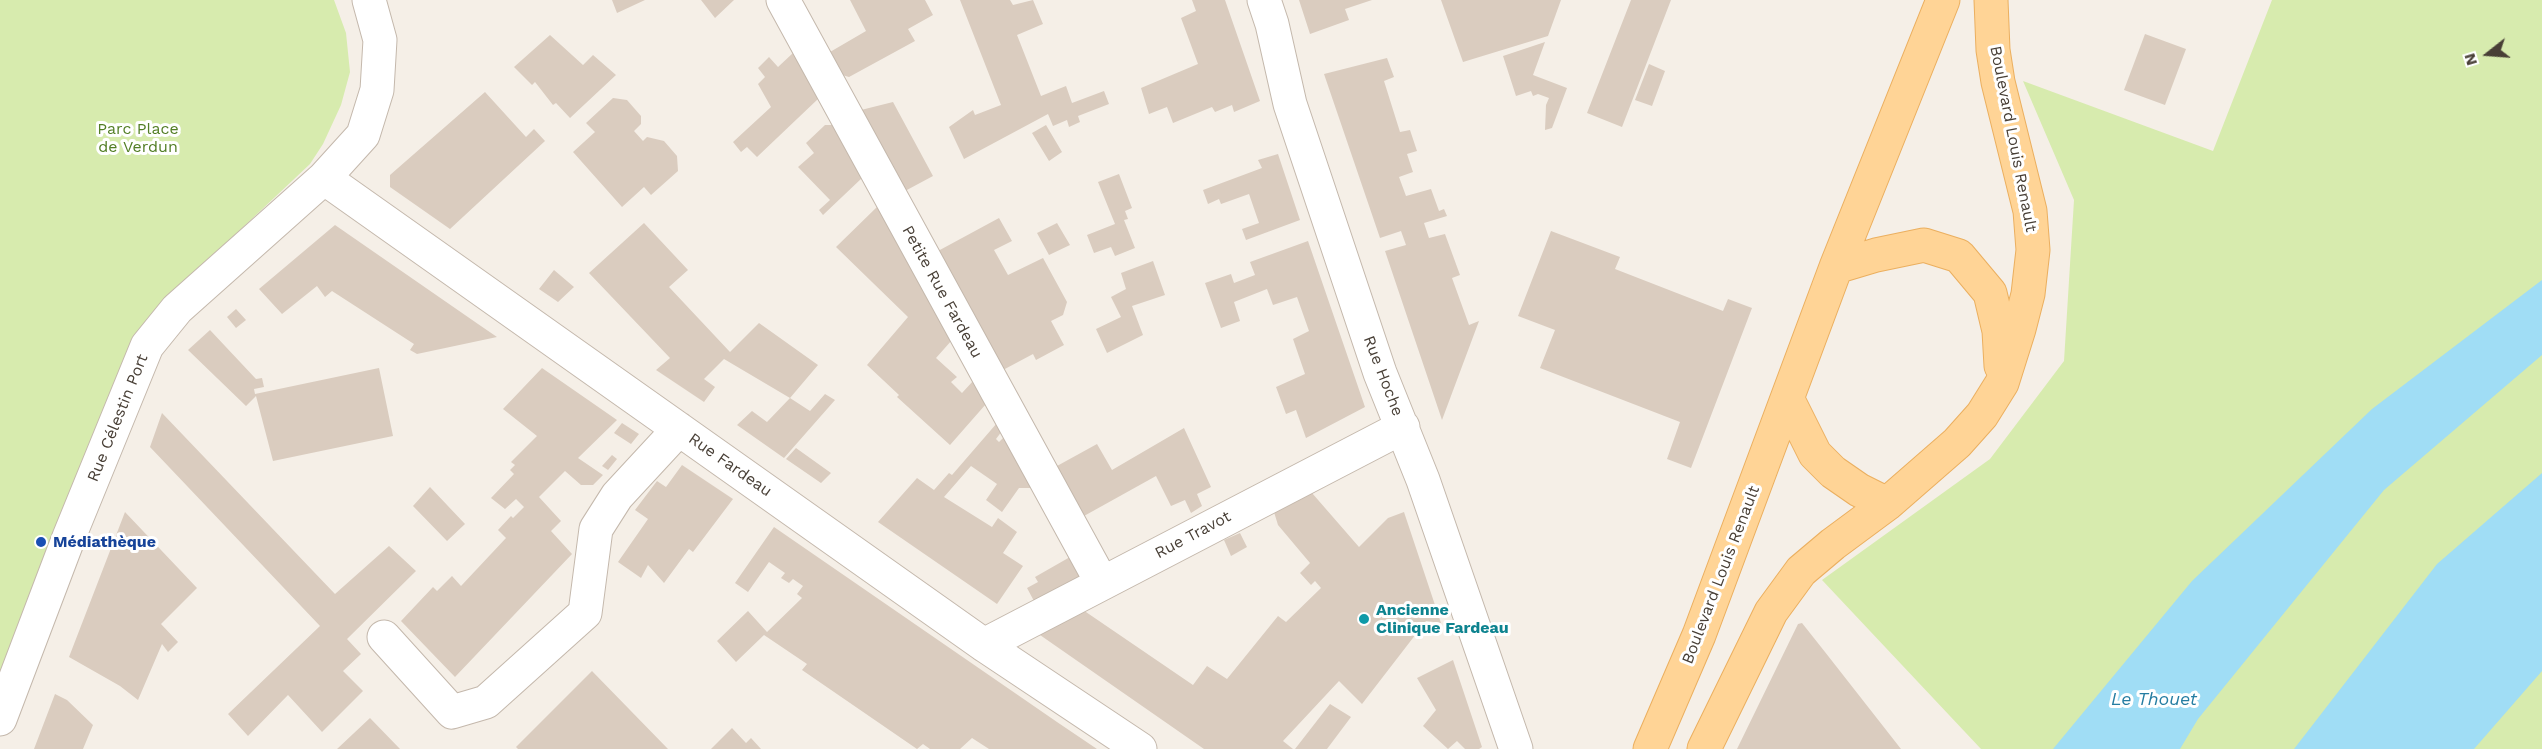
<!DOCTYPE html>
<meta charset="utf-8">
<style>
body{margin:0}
#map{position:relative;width:2542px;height:749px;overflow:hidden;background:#f5efe7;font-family:"Work Sans",sans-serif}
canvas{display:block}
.north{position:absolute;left:2458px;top:24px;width:60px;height:60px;-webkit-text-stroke:4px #fff;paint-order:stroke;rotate:253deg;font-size:16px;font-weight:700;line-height:24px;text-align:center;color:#483f36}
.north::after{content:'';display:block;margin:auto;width:21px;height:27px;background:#483f36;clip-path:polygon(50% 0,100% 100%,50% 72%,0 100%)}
</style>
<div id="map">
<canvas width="2542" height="749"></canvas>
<div class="north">N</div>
</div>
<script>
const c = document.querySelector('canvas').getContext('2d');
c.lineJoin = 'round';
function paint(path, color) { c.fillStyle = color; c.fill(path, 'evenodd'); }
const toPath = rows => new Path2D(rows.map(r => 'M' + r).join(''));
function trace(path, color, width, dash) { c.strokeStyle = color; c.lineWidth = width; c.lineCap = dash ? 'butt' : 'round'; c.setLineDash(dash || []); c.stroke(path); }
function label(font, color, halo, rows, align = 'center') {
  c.font = font + ' "Work Sans",sans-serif'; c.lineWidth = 6; c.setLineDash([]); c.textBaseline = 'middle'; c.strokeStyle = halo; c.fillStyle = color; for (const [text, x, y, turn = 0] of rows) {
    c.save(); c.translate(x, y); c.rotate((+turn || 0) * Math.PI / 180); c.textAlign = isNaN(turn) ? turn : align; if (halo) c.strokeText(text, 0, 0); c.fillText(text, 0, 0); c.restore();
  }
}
paint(toPath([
 [0,0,334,0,346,33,350,72,341,105,323,144,310,164,168,298,0,689],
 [2272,0,2542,0,2542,749,1981,749,1822,580,1990,459,2064,361,2074,200,2023,81,2213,151]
]), '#d7ebae');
paint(toPath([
 [2542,280,2542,355,2384,490,2198,719,2180,749,2053,749,2192,581,2372,409],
 [2542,473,2542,671,2474,749,2294,749,2437,564]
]), '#a0ddf5');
paint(toPath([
 [612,0,645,0,617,13],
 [701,0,734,0,715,18],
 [850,0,925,0,933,15,908,29,915,41,849,77,842,75,830,52,866,31],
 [960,0,1010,0,1013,5,1033,0,1043,24,1017,35,1041,96,1066,86,1072,103,1104,91,1109,104,1078,116,1080,122,1069,127,1067,120,1053,126,1048,114,964,159,949,127,973,110,975,115,1001,105],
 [1192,0,1225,0,1260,101,1234,112,1232,105,1215,112,1212,107,1173,123,1167,107,1149,114,1141,88,1198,64,1181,18,1196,11],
 [1299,0,1372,0,1345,9,1349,20,1310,34],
 [1441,0,1561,0,1548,36,1463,62],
 [1631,0,1671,0,1622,127,1587,113],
 [2145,34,2186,49,2165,105,2124,90],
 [550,35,583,65,593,55,616,75,570,118,556,103,553,105,535,82,532,85,514,67],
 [1545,42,1533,75,1567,88,1552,128,1545,130,1546,105,1549,98,1538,94,1533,96,1531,91,1516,96,1503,56],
 [793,53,818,99,757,157,747,147,741,152,733,142,771,107,758,84,765,77,758,68,769,57,778,67],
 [1387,58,1394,77,1384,81,1400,132,1410,130,1417,151,1407,154,1413,172,1399,177,1406,196,1431,189,1439,211,1444,209,1447,216,1424,223,1429,238,1445,234,1460,275,1452,278,1469,325,1479,321,1442,420,1385,251,1406,245,1401,231,1380,238,1324,74],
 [1649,64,1665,71,1652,106,1635,100],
 [485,92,526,137,534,129,545,141,450,229,390,187,390,175],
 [613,98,627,100,641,116,641,124,634,131,643,141,647,137,664,141,677,156,678,171,651,195,644,187,622,207,573,152,595,132,586,123],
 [893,102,933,176,905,191,861,110],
 [825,125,833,125,862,178,823,215,819,210,830,200,798,167,814,153,806,143],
 [1046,125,1062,152,1049,161,1032,133],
 [1278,154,1300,220,1246,240,1242,229,1259,223,1249,194,1221,204,1219,199,1208,204,1203,190,1262,168,1258,160],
 [1119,174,1132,208,1125,211,1128,219,1124,220,1135,248,1115,256,1111,247,1094,253,1087,235,1115,224,1098,182],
 [878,206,952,340,936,358,957,377,951,382,962,393,973,381,986,404,950,445,897,397,899,395,867,365,908,317,836,247],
 [999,218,1012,241,994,250,1008,275,1043,258,1067,302,1063,315,1051,321,1064,345,1036,360,1033,354,1003,370,938,251],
 [644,223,688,270,669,287,730,352,759,323,818,365,790,398,724,359,704,379,715,387,704,402,656,370,670,358,589,273],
 [1057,223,1070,245,1049,255,1037,233],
 [335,225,478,324,497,337,417,354,410,350,414,344,332,291,325,297,317,286,282,314,259,289],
 [1551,231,1620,257,1615,269,1723,311,1728,299,1752,308,1691,468,1667,459,1680,422,1540,368,1555,330,1518,316],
 [1308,241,1365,407,1306,438,1296,410,1286,414,1276,387,1305,374,1293,339,1309,331,1297,297,1273,305,1267,289,1234,302,1240,321,1221,328,1205,283,1231,274,1234,283,1255,275,1250,262],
 [1153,261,1165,295,1132,306,1143,335,1107,353,1096,329,1121,317,1111,297,1126,289,1121,273],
 [554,270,574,287,558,302,539,289],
 [236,309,246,320,236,328,227,317],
 [210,330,256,379,262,378,264,387,254,389,255,394,379,368,393,436,273,461,256,396,246,406,188,350],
 [542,368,617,420,578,458,603,475,593,485,581,485,565,471,539,497,561,521,551,531,572,554,455,677,401,621,433,587,437,591,452,576,461,586,506,538,498,530,511,516,513,518,524,507,516,499,505,509,491,498,514,474,510,470,515,465,511,462,537,436,503,409],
 [825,394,835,400,784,458,737,425,752,411,767,422,790,398,810,411],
 [162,413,335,594,389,546,416,571,347,639,361,654,343,671,363,691,322,732,288,695,248,736,228,714,320,626,150,447],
 [622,423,639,434,631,444,614,433],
 [997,423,1002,431,996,439,999,442,1004,437,1033,488,1019,488,1002,512,986,500,997,484,971,466,944,497,992,527,998,518,1017,532,1003,553,1023,566,997,604,878,522,917,478,934,490,949,473,952,475],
 [1184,428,1211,487,1197,494,1202,506,1191,513,1185,500,1171,506,1156,476,1084,516,1057,466,1097,444,1112,470],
 [796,448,831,473,821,483,786,459],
 [612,455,617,459,608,470,602,466],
 [682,465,733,499,693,552,689,549,664,583,648,565,641,578,618,562,648,519,635,510,657,481,666,487],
 [430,487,465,524,447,541,413,506],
 [1312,493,1359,547,1388,518,1404,512,1441,623,1426,621,1362,704,1339,681,1283,741,1293,749,1204,749,1040,635,1042,630,1083,610,1193,685,1207,666,1227,679,1278,616,1286,622,1321,588,1315,581,1311,585,1300,573,1310,563,1278,525,1274,512],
 [125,512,197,588,161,624,178,642,168,652,162,644,138,700,120,686,69,657],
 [774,527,1057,722,1097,749,989,749,972,738,960,749,930,749,923,744,917,749,802,670,807,664,764,635,736,662,717,641,748,611,767,632,802,598,797,594,803,586,793,579,789,583,781,578,785,573,769,562,748,592,735,583],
 [1240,533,1247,547,1231,556,1224,540],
 [1070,557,1082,576,1034,601,1027,588,1038,582,1035,577],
 [1802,623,1825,652,1901,749,1737,749,1798,624],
 [1453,660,1482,747,1479,749,1465,749,1457,741,1448,749,1423,726,1436,710,1417,678],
 [592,671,668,749,518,749,516,747],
 [55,694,67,700,93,725,83,749,34,749],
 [1330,704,1351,717,1327,749,1295,749],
 [370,718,400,749,337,749],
 [732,728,746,743,751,738,761,749,711,749]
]), '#daccbf');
const minor = toPath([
 [783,0,1102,583],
 [1264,0,1272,24,1290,104,1380,373,1423,480,1516,749],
 [324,178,984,645,1140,749],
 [384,637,452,712,486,702,585,613,596,529,617,496,679,429],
 [984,645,1403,427],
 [0,719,69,537,147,346,177,309,324,178,363,135,377,90,380,40,369,0]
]);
const major = toPath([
 [1836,267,1876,255,1924,245,1959,256,1990,293,1999,331,2001,366],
 [1788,400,1815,454,1833,472,1859,490,1887,504],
 [1650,749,1699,635,1836,267,1943,0],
 [1704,749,1771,612,1801,571,1833,544,1887,504,1957,443,1982,415,2002,383,2019,329,2028,294,2033,250,2030,211,1998,82,1993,50,1991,0]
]);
trace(minor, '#c4b8ac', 35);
trace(major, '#ebaf5f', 35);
trace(minor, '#fff', 33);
trace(major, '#ffd496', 33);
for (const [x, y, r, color] of [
 [41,542,6,"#1a4fb4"],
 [1364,619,6,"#0f9aa8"]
]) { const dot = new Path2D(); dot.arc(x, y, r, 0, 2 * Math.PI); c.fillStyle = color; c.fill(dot); trace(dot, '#fff', 2); }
label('16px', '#527e25', '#fff', [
 ["Parc Place",138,129],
 ["de Verdun",138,147]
]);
label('16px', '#483f36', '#fff', [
 ["Boulevard Louis Renault",2013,139,79],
 ["Petite Rue Fardeau",942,292,61],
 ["Rue Hoche",1383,376,69],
 ["Rue Célestin Port",118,418,-68],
 ["Rue Fardeau",730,465,35],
 ["Rue Travot",1193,535,-28],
 ["Boulevard Louis Renault",1721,575,-69]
]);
label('bold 16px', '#164399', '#fff', [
 ["Médiathèque",53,542]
], 'left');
label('bold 16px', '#0d838f', '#fff', [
 ["Ancienne",1376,610],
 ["Clinique Fardeau",1376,628]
], 'left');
label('italic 18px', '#257da2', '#fff', [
 ["Le Thouet",2154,700]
]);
</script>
